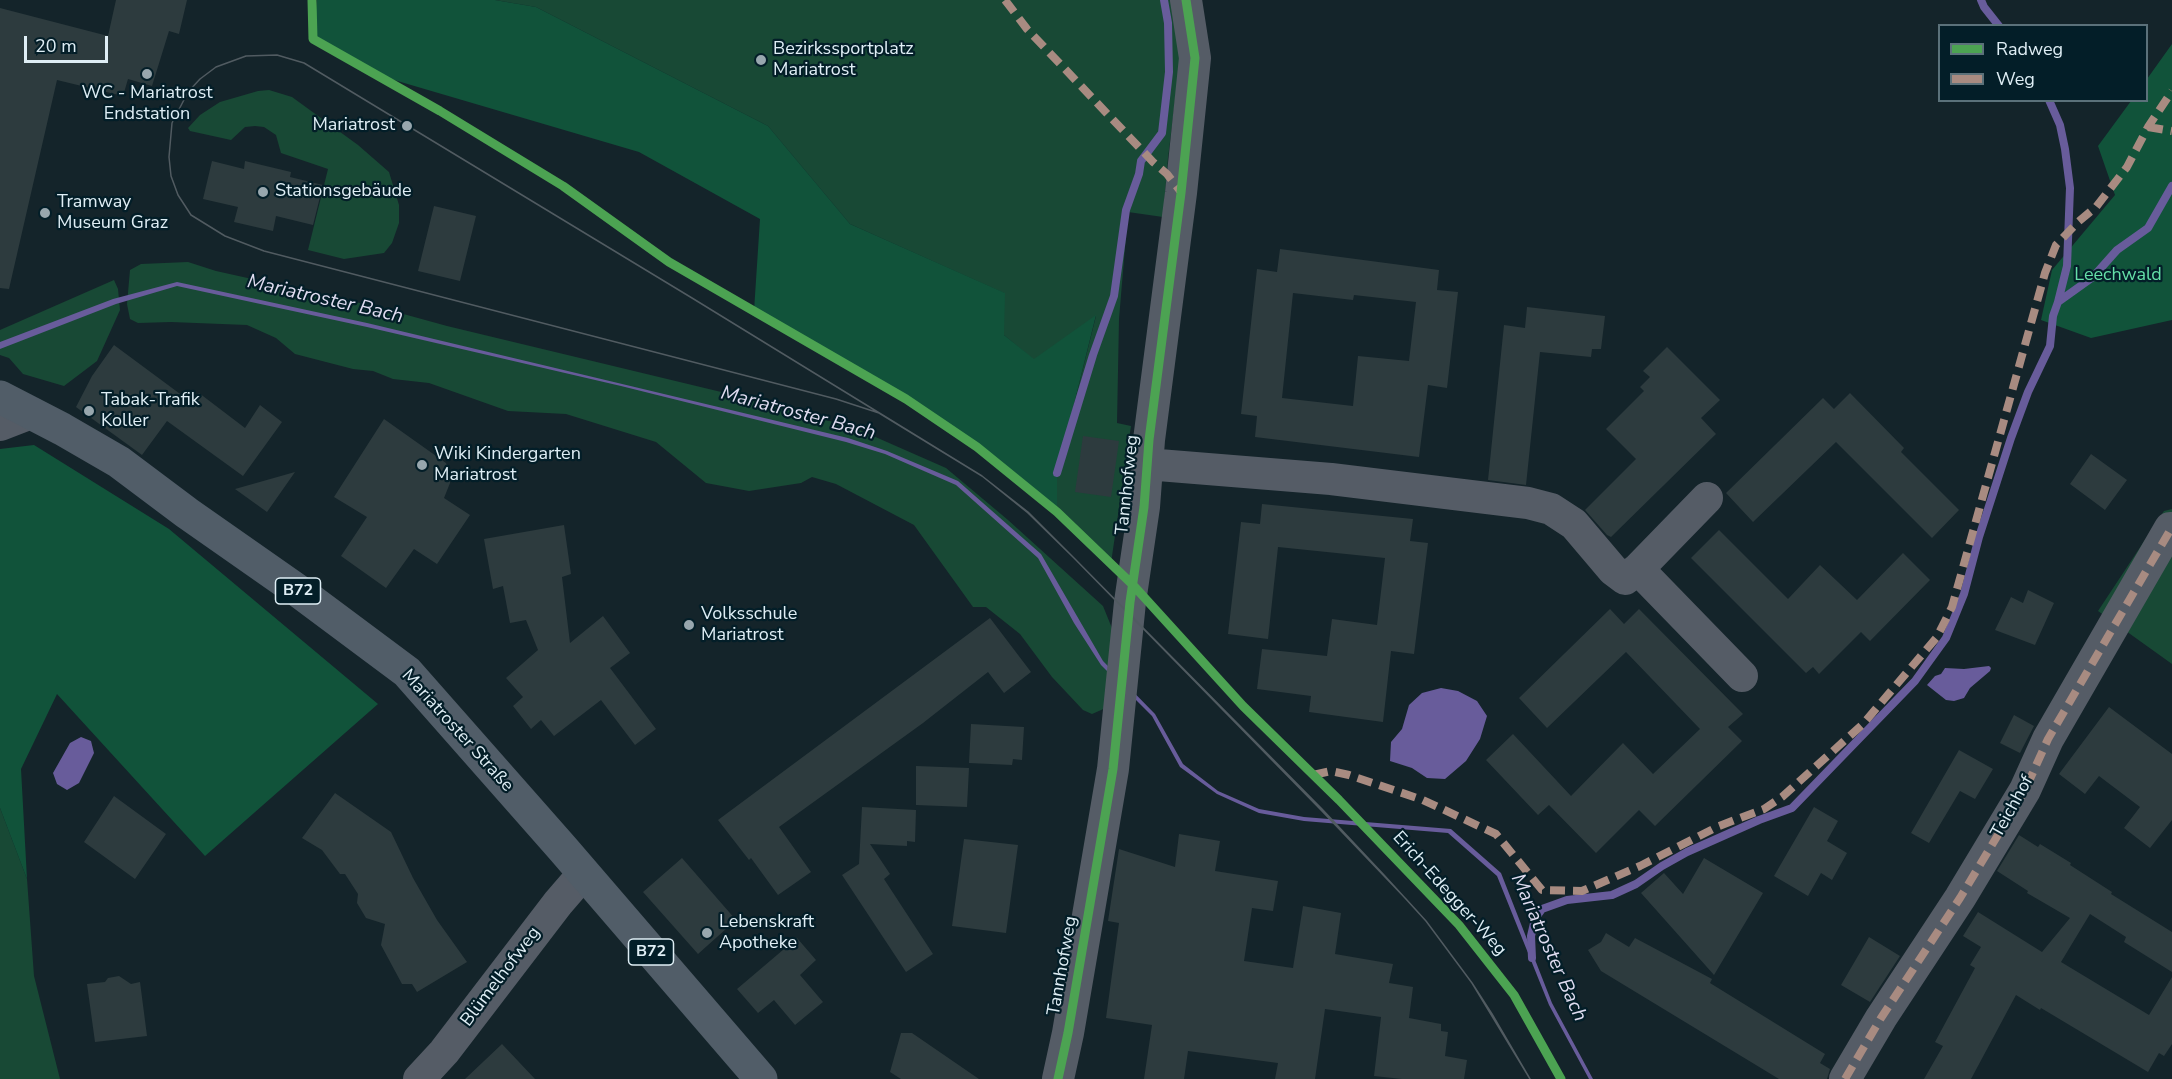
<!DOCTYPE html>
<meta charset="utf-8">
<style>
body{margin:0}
#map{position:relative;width:2172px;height:1079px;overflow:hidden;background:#14242a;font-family:"Nunito Sans",sans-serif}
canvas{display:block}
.legend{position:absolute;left:1938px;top:24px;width:210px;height:78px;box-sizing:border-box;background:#031e28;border:2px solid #5b717a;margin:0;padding:8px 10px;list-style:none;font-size:18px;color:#dfeef5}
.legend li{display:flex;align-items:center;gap:12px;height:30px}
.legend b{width:30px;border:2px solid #5b717a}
.scale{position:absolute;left:24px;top:36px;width:84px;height:27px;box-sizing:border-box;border:3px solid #dfeef5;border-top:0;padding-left:8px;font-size:18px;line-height:21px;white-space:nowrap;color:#dfeef5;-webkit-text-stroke:4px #031e28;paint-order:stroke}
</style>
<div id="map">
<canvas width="2172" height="1079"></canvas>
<ul class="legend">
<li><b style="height:8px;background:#4ca352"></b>Radweg</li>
<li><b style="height:8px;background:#a88b81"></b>Weg</li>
</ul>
<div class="scale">20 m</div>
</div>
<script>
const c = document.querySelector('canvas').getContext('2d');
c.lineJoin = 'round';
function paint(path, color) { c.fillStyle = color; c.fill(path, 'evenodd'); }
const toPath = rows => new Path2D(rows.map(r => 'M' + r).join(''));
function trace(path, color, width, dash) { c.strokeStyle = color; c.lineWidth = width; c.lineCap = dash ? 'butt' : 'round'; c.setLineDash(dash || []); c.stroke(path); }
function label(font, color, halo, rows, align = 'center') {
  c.font = font + ' "Nunito Sans",sans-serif'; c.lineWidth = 4.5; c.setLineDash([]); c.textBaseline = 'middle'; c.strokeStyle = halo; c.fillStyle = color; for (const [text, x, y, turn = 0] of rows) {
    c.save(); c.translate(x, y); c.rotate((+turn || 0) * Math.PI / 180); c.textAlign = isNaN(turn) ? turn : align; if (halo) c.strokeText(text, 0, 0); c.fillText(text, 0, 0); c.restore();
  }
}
paint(toPath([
 [495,0,1172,0,1180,60,1168,158,1163,217,1128,212,1119,319,1117,423,1131,426,1111,563,1057,512,1057,473,1096,316,1034,360,1004,335,1004,293,850,224,768,126,536,7],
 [269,90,292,97,358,145,389,172,399,205,399,223,392,243,384,253,344,259,308,250,328,169,281,153,276,135,264,127,255,126,245,127,231,140,190,131,188,128,200,115,220,102,258,91],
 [188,262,216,271,378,307,447,326,742,397,855,428,946,468,1008,520,1103,606,1118,643,1108,707,1092,714,1083,710,1052,677,1020,634,986,607,973,607,914,525,836,484,812,477,801,483,749,491,706,483,656,442,566,414,508,411,429,383,393,379,373,371,353,369,295,354,276,338,247,325,171,322,138,323,130,319,127,304,130,270,141,264],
 [114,280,118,289,120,310,97,361,64,386,23,374,9,358,0,355,0,330],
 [2172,509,2172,664,2098,611,2164,511],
 [0,808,27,879,34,976,60,1079,0,1079]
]), '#184935');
paint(toPath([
 [317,0,495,0,536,7,768,126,850,224,1005,293,1004,335,1034,359,1096,315,1057,473,1057,512,977,447,907,400,754,311,760,219,639,152,377,75,313,39],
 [2172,44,2172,320,2091,338,2041,320,2052,270,2115,195,2098,146,2131,101,2146,100,2147,79],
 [34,445,169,529,378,704,205,856,57,694,21,769,27,879,0,808,0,449]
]), '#11533a');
paint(toPath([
 [177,282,367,323,848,438,887,451,958,481,1041,554,1103,661,1155,714,1183,764,1218,791,1259,809,1304,817,1451,829,1501,873,1552,1003,1593,1079,1589,1079,1549,1005,1497,876,1448,833,1304,821,1259,813,1217,794,1180,767,1152,716,1101,665,1074,623,1038,558,956,485,885,454,846,442,621,386,367,327,177,286,116,304,0,349,0,342,113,299],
 [1989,666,1991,668,1990,671,1970,688,1964,698,1954,701,1946,700,1927,685,1935,676,1941,674,1945,668,1964,669],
 [1441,688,1458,691,1477,701,1487,716,1480,739,1466,761,1445,779,1427,778,1412,768,1390,761,1391,742,1402,729,1409,705,1422,693],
 [81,737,91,741,94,753,79,783,67,790,57,784,53,773,70,743]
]), '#685c9b');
trace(toPath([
 [1981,0,1984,7,1999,26],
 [2049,100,2060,125,2065,149,2070,188,2067,266,2058,302],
 [1057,473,1093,355,1114,296,1126,210,1139,174,1141,161,1162,133,1169,72,1168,23,1164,0],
 [1532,958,1531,936,1535,919,1542,909,1567,900,1612,895,1636,884,1662,866,1687,852,1759,820,1792,808,1915,681,1946,638,1964,594,1979,537,2011,438,2028,392,2050,346,2053,316,2058,302,2093,277,2117,250,2148,228,2172,186]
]), '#685c9b', 8);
paint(toPath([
 [116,0,187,0,179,34,169,31,152,86,128,79,123,96,57,80,9,289,0,288,0,8,108,36],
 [212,161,244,169,245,161,291,172,290,177,323,185,313,225,276,216,273,231,234,222,238,207,203,199],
 [434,206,476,216,460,281,418,271],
 [1280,249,1439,270,1437,290,1458,292,1447,388,1428,385,1419,457,1255,437,1257,416,1241,414,1257,269,1277,272],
 [1293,293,1353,300,1354,295,1416,302,1409,361,1358,356,1353,406,1282,398],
 [1527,307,1605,316,1601,349,1592,349,1591,357,1540,352,1526,485,1488,480,1504,325,1525,328],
 [114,345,191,402,199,393,245,428,260,405,282,422,243,476,167,421,142,455,76,407,92,376],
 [1667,347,1720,400,1701,418,1716,434,1611,537,1607,535,1585,510,1636,459,1606,429,1644,391,1640,387,1650,377,1643,371],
 [1850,393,1904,448,1901,452,1959,510,1932,538,1836,442,1753,522,1726,493,1823,398,1834,409],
 [384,419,446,463,450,473,450,483,444,498,470,515,437,564,414,549,386,588,341,556,367,517,334,497],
 [1083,436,1119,441,1111,497,1075,492],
 [2091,454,2127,480,2105,510,2070,484],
 [295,472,267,512,235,489],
 [1262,504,1413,519,1410,541,1428,543,1414,654,1391,651,1383,722,1309,712,1311,696,1257,689,1262,649,1327,656,1332,619,1377,625,1385,558,1278,547,1268,639,1228,634,1241,522,1260,524],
 [564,525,571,574,562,577,570,643,603,616,630,653,610,668,656,729,635,745,601,700,554,736,541,720,531,729,513,706,523,697,506,678,538,650,526,620,510,623,503,586,493,589,484,539],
 [1719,530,1788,599,1820,565,1857,600,1903,553,1930,580,1870,641,1861,632,1819,674,1813,667,1806,673,1691,558],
 [2028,590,2054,603,2035,645,1995,630,2011,597,2023,603],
 [1610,609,1624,624,1639,609,1743,714,1728,727,1742,741,1655,826,1639,810,1596,853,1549,805,1538,815,1486,760,1513,734,1571,796,1623,743,1653,774,1700,729,1626,652,1547,728,1519,698],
 [990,618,1031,672,1004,693,988,672,923,723,779,827,811,872,778,895,751,858,749,860,718,820],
 [2109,707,2172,754,2172,820,2150,848,2124,828,2140,807,2099,776,2085,794,2059,774],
 [2014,715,2034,726,2020,753,2000,743],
 [971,724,1024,727,1022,760,1013,759,1012,765,969,763],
 [1959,750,1993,769,1975,799,1960,791,1929,843,1911,833],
 [916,766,969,768,967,807,916,805],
 [335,793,391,832,413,878,437,920,467,962,417,992,412,984,402,984,381,945,385,924,366,918,357,903,358,894,345,874,340,874,322,850,302,838],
 [114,796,166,834,135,879,84,842],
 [862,807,916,810,915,842,907,841,907,846,870,844,890,874,884,879,933,954,906,972,842,875,859,864],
 [1814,807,1838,821,1827,841,1847,853,1832,880,1821,873,1808,896,1774,876],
 [1179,834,1220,841,1215,871,1278,881,1273,911,1252,908,1244,961,1293,968,1303,906,1341,913,1335,954,1393,964,1389,983,1413,987,1409,1018,1441,1024,1441,1031,1448,1032,1445,1056,1467,1060,1464,1079,1402,1079,1374,1076,1381,1017,1325,1009,1315,1079,1275,1079,1278,1063,1188,1051,1184,1079,1144,1079,1152,1025,1106,1018,1119,923,1108,921,1119,849,1175,867],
 [2019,835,2038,847,2040,844,2071,863,2070,865,2112,892,2111,894,2172,932,2172,972,2124,942,2126,937,2090,914,2061,962,2149,1015,2172,977,2172,1044,2164,1056,2159,1053,2148,1072,2041,1008,2040,1010,2016,995,1971,1079,1924,1079,1943,1046,1935,1042,1975,968,1970,965,1981,947,1963,936,1978,912,2042,952,2070,918,2027,893,2028,891,1997,871],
 [964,839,1018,845,1006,933,952,926],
 [682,858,736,920,698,954,643,892],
 [1704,858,1763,893,1714,975,1641,893,1664,873,1683,894],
 [1606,933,1629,947,1635,938,1712,979,1710,983,1825,1054,1820,1063,1830,1069,1827,1079,1779,1079,1601,971,1588,950,1601,942],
 [1869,937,1900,956,1870,1002,1841,985],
 [797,938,816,960,800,975,823,1002,795,1025,774,1000,758,1013,737,989],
 [119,976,131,984,140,982,147,1036,95,1042,87,984,105,982,108,978],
 [901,1033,912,1033,979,1079,901,1079,890,1072],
 [502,1044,535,1079,465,1079]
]), '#2d3b3e');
trace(toPath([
 [0,425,31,413],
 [1146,464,1331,479,1528,503,1551,509,1574,524,1613,570,1625,579,1638,569,1707,498],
 [1638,569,1742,676],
 [419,1079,444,1052,558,903,583,874],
 [1058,1079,1068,1033,1113,769,1130,602,1144,507,1149,440,1181,193,1195,58,1186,0],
 [1845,1079,1881,1018,1960,898,2025,790,2048,739,2170,528]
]), '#555c66', 32);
trace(toPath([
 [0,397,62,429,119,462,187,513,297,590,407,672,563,849,761,1079]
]), '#515d68', 33);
trace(toPath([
 [1530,1079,1472,983,1426,921,1406,899,1321,810,1074,558,1028,513,982,476,879,413,836,399,264,251,225,236,191,215,178,195,171,176,169,157,172,123,188,92,200,79,216,67,246,56,277,55,304,63,692,298,982,476,1028,512,1072,556,1322,809,1384,875,1426,921,1472,983,1492,1014,1530,1079]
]), '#515b61', 1.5);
trace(toPath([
 [1005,0,1027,29,1153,162,1167,174,1181,192],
 [2148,127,2172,131],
 [1313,775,1331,771,1349,775,1423,800,1496,834,1542,890,1582,891,1640,866,1719,826,1764,809,1782,797,1863,724,1937,637,1952,607,2045,273,2056,245,2078,222,2096,207,2127,167,2148,127,2172,91],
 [1845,1079,1881,1018,1960,898,2025,790,2048,739,2172,527]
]), '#a88b81', 8, [15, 8]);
trace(toPath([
 [312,0,313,39,440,111,563,186,669,262,906,399,977,447,1057,512,1133,585,1243,706,1339,800,1459,925,1514,995,1561,1079],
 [1058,1079,1068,1033,1113,769,1130,602,1144,507,1149,440,1181,193,1195,58,1186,0]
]), '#4ca352', 9);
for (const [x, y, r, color] of [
 [761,60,6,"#98a7ae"],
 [147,74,6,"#98a7ae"],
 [407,126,6,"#98a7ae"],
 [263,192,6,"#98a7ae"],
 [45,213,6,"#98a7ae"],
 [89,411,6,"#98a7ae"],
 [422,465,6,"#98a7ae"],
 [689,625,6,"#98a7ae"],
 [707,933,6,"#98a7ae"]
]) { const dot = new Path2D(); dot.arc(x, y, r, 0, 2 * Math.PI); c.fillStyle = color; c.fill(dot); trace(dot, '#031e28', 2); }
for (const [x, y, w] of [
 [298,591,45],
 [651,952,45]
]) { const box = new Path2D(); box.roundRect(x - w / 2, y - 13, w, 26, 4.5); c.fillStyle = '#031e28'; c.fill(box); trace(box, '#dfeef5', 1.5); }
label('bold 16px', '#dfeef5', null, [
 ["B72",298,591],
 ["B72",651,952]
]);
label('18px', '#dfeef5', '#031e28', [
 ["Bezirkssportplatz",773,50],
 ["Mariatrost",773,71],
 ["WC - Mariatrost",147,94,"center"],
 ["Endstation",147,115,"center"],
 ["Mariatrost",395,126,"right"],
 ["Stationsgebäude",275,192],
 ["Tramway",57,203],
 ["Museum Graz",57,224],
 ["Tabak-Trafik",101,401],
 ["Koller",101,422],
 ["Wiki Kindergarten",434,455],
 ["Mariatrost",434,476],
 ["Volksschule",701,615],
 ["Mariatrost",701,636],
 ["Lebenskraft",719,923],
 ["Apotheke",719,944]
], 'left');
label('18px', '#65e0a8', '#031e28', [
 ["Leechwald",2118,276]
]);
label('18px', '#dfeef5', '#031e28', [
 ["Tannhofweg",1128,485,-84],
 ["Mariatroster Straße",457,731,48],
 ["Teichhof",2013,807,-61],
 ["Erich-Edegger-Weg",1449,894,48],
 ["Tannhofweg",1063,966,-80],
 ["Blümelhofweg",501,977,-53]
]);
label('italic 20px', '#dfdcf0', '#031e28', [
 ["Mariatroster Bach",325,300,13],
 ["Mariatroster Bach",798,414,15],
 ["Mariatroster Bach",1548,948,66]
]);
</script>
